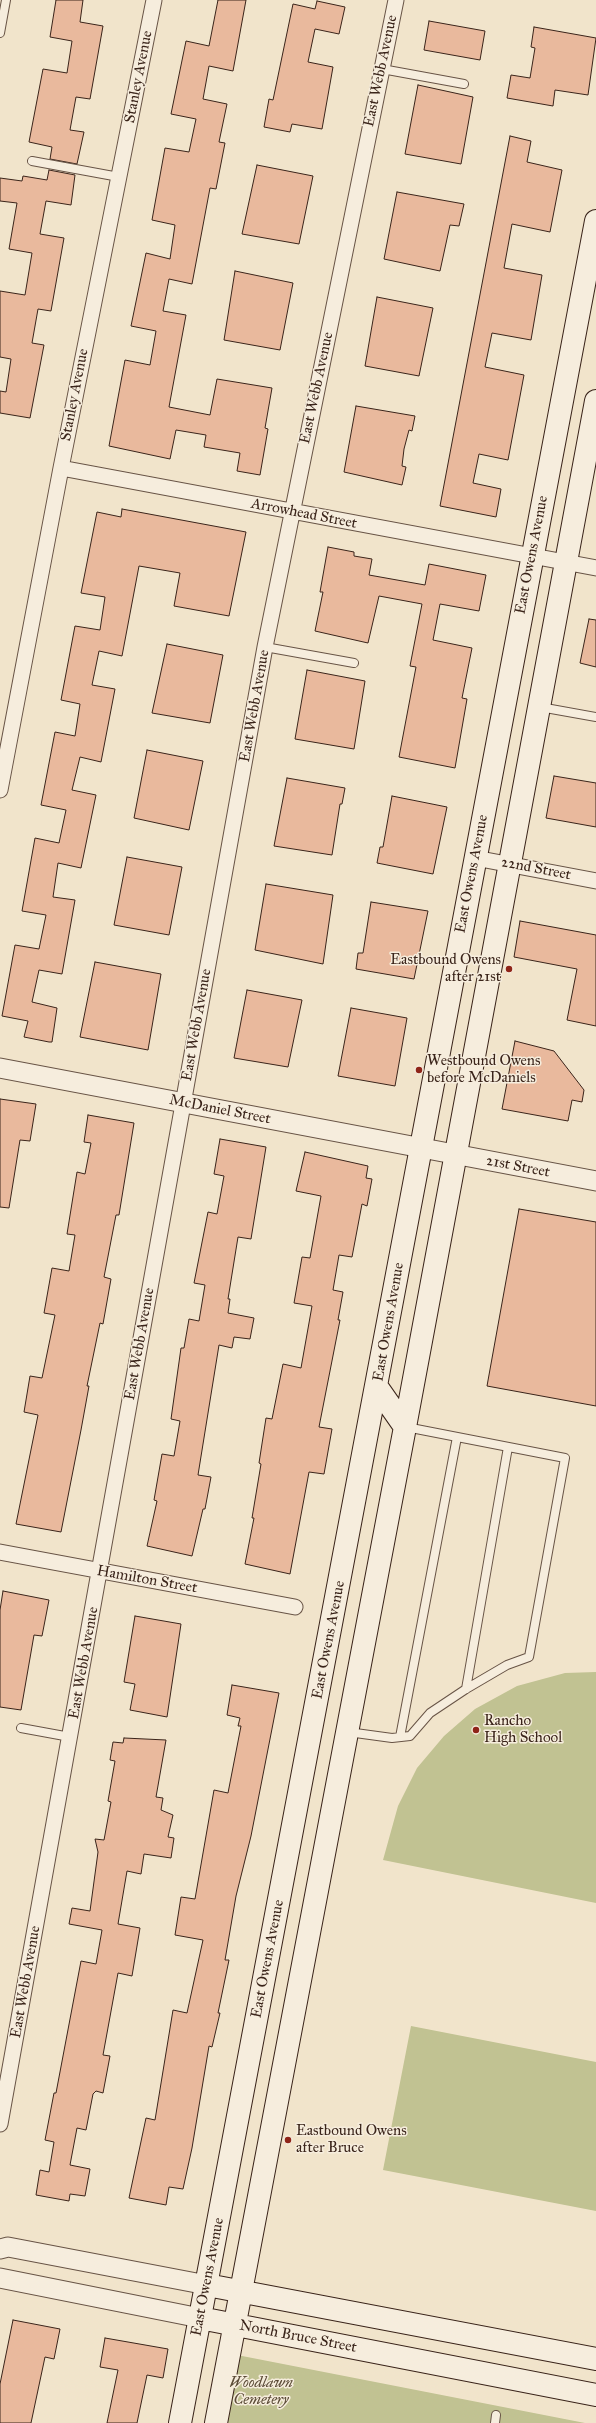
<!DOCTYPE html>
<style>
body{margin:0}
canvas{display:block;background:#f1e4cb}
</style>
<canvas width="596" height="2423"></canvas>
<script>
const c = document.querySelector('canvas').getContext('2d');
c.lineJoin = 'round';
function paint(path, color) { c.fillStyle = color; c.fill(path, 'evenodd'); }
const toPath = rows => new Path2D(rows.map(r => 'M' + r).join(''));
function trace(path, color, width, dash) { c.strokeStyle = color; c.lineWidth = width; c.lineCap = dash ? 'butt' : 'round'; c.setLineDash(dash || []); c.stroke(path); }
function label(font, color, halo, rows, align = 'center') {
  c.font = font + ' "IM FELL Great Primer",serif'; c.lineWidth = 3; c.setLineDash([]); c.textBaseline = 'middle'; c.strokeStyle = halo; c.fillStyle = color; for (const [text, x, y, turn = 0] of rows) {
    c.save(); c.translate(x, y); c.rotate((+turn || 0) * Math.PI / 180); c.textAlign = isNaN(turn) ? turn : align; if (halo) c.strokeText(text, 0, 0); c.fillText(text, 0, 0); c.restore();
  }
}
paint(toPath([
 [596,1672,596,1903,383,1860,398,1806,417,1768,444,1736,475,1709,517,1686,565,1673],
 [411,2026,596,2062,596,2211,383,2170],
 [237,2355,585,2423,224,2423]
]), '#c1c292');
const building = toPath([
 [56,0,83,0,80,22,103,26,90,99,76,97,70,130,84,132,77,164,50,159,52,147,29,142,43,69,67,73,72,41,50,37,56,0],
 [218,0,246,0,233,71,209,66,203,99,227,104,219,142,225,143,216,189,210,188,192,284,169,279,163,311,186,315,169,407,210,415,217,379,272,388,265,428,268,429,260,475,237,471,240,453,204,447,206,435,176,430,170,459,109,446,125,360,150,365,156,331,131,326,146,253,170,259,175,225,152,220,165,148,189,152,196,119,171,114,186,41,209,46,218,0],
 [317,1,345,7,339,34,315,29,308,62,333,67,322,129,292,124,290,132,264,127,269,99,273,100,293,4,315,9,317,1],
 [429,21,485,31,480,60,424,50,429,21],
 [534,27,596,38,588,95,555,90,553,106,507,98,511,75,530,78,535,48,531,47,534,27],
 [418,85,473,97,461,164,405,154,418,85],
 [510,136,531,141,527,162,562,170,550,232,512,224,504,268,542,275,531,340,492,333,485,367,524,375,508,460,479,454,473,483,501,489,496,517,440,506,510,136],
 [257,165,313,176,299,244,242,234,257,165],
 [49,170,75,175,71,205,46,201,40,234,64,238,51,311,38,309,32,343,44,345,30,418,0,413,0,391,6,392,11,359,0,357,0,291,25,295,32,253,9,249,17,203,0,201,0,178,22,181,23,176,47,180,49,170],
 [397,192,464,204,459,226,450,225,440,271,384,259,397,192],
 [235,271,293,283,280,350,224,340,235,271],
 [377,297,433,308,419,376,365,366,377,297],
 [356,406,415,416,412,431,409,430,404,449,402,466,406,467,402,485,344,472,356,406],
 [122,509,246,532,229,616,174,606,180,573,139,566,122,656,99,651,92,685,115,689,101,762,80,757,72,790,96,795,81,868,58,863,53,897,75,900,62,974,39,970,32,1002,57,1008,52,1042,49,1042,24,1037,28,1021,2,1016,15,945,39,949,46,915,22,911,35,838,59,843,66,810,41,805,55,732,75,736,80,704,61,700,75,626,100,630,105,597,81,593,97,512,121,517,122,509],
 [328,547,354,552,354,556,372,559,369,575,425,585,429,564,486,575,479,611,440,604,433,640,472,648,462,698,467,699,455,768,399,757,416,667,410,666,422,604,379,596,368,643,315,631,323,592,320,592,328,547],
 [589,619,596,620,596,667,580,663,589,619],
 [167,644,223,655,210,723,152,713,167,644],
 [307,670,365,681,354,749,295,739,307,670],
 [147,750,203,761,189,830,134,818,147,750],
 [554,776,596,783,596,827,546,818,554,776],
 [287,778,345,788,342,804,340,804,332,855,274,846,287,778],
 [392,796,447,807,433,874,377,863,380,847,383,847,392,796],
 [127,857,182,867,169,935,114,925,127,857],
 [266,884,333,895,323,964,255,950,266,884],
 [371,902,428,911,414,979,356,969,358,953,363,953,371,902],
 [520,921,596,935,596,1026,567,1020,577,969,514,957,520,921],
 [95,962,161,974,148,1050,80,1037,95,962],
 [247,990,302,1000,288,1067,234,1058,247,990],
 [351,1008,407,1018,395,1086,338,1076,351,1008],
 [515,1041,554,1051,584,1090,582,1102,572,1100,568,1121,502,1109,515,1041],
 [0,1099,36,1104,30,1141,20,1140,9,1208,0,1207,0,1099],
 [88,1115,134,1123,119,1215,116,1215,104,1277,111,1279,103,1324,100,1323,87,1386,89,1386,81,1430,61,1532,16,1524,38,1415,24,1412,30,1376,42,1378,55,1315,44,1313,52,1268,69,1271,75,1235,67,1234,77,1172,85,1174,91,1143,84,1142,88,1115],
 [220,1139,266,1147,251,1239,238,1237,228,1299,230,1299,228,1313,254,1318,250,1339,234,1337,232,1348,219,1345,198,1475,211,1477,205,1509,203,1509,192,1556,147,1546,157,1501,154,1500,162,1454,174,1456,180,1421,171,1419,181,1348,184,1348,189,1319,199,1321,205,1285,194,1283,208,1212,217,1214,224,1176,214,1174,220,1139],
 [305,1152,368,1166,366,1178,372,1179,367,1206,362,1204,352,1257,339,1255,333,1290,343,1292,338,1320,340,1320,319,1427,332,1429,324,1474,309,1472,290,1574,245,1564,254,1518,252,1518,261,1464,259,1463,266,1418,272,1419,283,1364,301,1368,312,1306,294,1303,302,1257,310,1258,321,1196,296,1191,305,1152],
 [519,1209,596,1222,596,1406,487,1386,519,1209],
 [3,1591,49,1600,42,1636,34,1635,21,1710,0,1707,0,1610,3,1591],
 [135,1616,181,1624,167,1717,130,1710,135,1684,124,1682,135,1616],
 [232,1685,279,1693,251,1836,236,1896,225,1960,229,1960,218,2013,220,2013,212,2047,209,2046,192,2148,183,2189,169,2187,166,2205,129,2198,146,2118,155,2120,173,2010,187,2013,203,1940,175,1935,181,1897,195,1899,214,1790,228,1793,241,1726,238,1726,240,1718,227,1715,232,1685],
 [124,1738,166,1740,156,1797,163,1798,161,1810,173,1815,168,1837,174,1838,171,1858,144,1854,141,1874,127,1871,118,1924,140,1928,132,1976,118,1973,103,2055,110,2056,103,2093,96,2091,93,2094,86,2130,77,2128,70,2165,90,2169,85,2196,70,2194,69,2201,36,2195,40,2170,49,2172,54,2142,45,2140,54,2093,56,2093,81,1961,96,1964,102,1930,69,1924,72,1908,90,1911,98,1852,95,1839,104,1840,111,1802,108,1801,115,1761,110,1760,113,1742,123,1743,124,1738],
 [13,2320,60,2329,54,2359,45,2357,31,2423,0,2423,0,2384,13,2320],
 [105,2338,168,2349,163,2378,147,2375,137,2423,107,2423,118,2370,100,2367,105,2338]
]);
paint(building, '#e9b99d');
trace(building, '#3a241a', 1);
const service = toPath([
 [0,33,6,0],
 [382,69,464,84],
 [32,161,119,177],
 [265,647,354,663],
 [540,707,596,717],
 [466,1689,508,1447],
 [21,1728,70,1737],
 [348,1732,392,1738,410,1736,430,1713,466,1689,507,1665,529,1657,565,1458,406,1427],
 [400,1737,457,1437],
 [495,2423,496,2415]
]);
const minor = toPath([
 [61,468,596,568],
 [0,790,61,468,154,0],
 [475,858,596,881],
 [0,1552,295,1607],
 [0,2124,265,647,396,0]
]);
const tertiary = toPath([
 [0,1068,596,1181],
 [0,2249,8,2247,207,2285],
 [0,2278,200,2318]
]);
const secondary = toPath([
 [377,1387,405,1427],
 [207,2285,596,2359],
 [200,2318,596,2395],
 [180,2423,596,221],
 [216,2423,405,1427,596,401]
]);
trace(service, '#685446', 10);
trace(minor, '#685446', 17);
trace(tertiary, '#685446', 21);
trace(secondary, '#3a241a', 24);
trace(service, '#f6eddd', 8);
trace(minor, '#f6eddd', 15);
trace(tertiary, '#f6eddd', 19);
trace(secondary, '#f6eddd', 22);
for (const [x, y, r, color] of [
 [509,969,4,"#8f2418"],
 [419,1070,4,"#8f2418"],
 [476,1730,4,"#8f2418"],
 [288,2140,4,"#8f2418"]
]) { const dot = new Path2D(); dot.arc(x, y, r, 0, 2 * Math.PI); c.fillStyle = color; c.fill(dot); trace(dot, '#f6eddd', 1.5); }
label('15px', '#3a241a', '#f6eddd', [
 ["East Webb Avenue",381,71,-78],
 ["Stanley Avenue",139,77,-79],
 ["East Webb Avenue",317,388,-78],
 ["Stanley Avenue",75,395,-79],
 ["Arrowhead Street",304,514,11],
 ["East Owens Avenue",532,555,-79],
 ["East Webb Avenue",255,706,-80],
 ["22nd Street",536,869,11],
 ["East Owens Avenue",472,874,-79],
 ["East Webb Avenue",197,1025,-80],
 ["McDaniel Street",220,1110,11],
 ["21st Street",518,1167,11],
 ["East Owens Avenue",389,1322,-80],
 ["East Webb Avenue",140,1344,-80],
 ["Hamilton Street",147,1580,10],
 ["East Owens Avenue",329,1640,-79],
 ["East Webb Avenue",84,1663,-80],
 ["East Owens Avenue",268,1959,-79],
 ["East Webb Avenue",26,1982,-80],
 ["East Owens Avenue",208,2277,-79],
 ["North Bruce Street",298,2337,11]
]);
label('15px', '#3a241a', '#f6eddd', [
 ["Eastbound Owens",501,960,"right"],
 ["after 21st",501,977,"right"],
 ["Westbound Owens",427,1061],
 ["before McDaniels",427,1078],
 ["Rancho",484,1721],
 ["High School",484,1738],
 ["Eastbound Owens",296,2131],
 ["after Bruce",296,2148]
], 'left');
label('italic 15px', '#5c4c38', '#f6eddd', [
 ["Woodlawn",261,2383],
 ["Cemetery",261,2400]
]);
</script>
